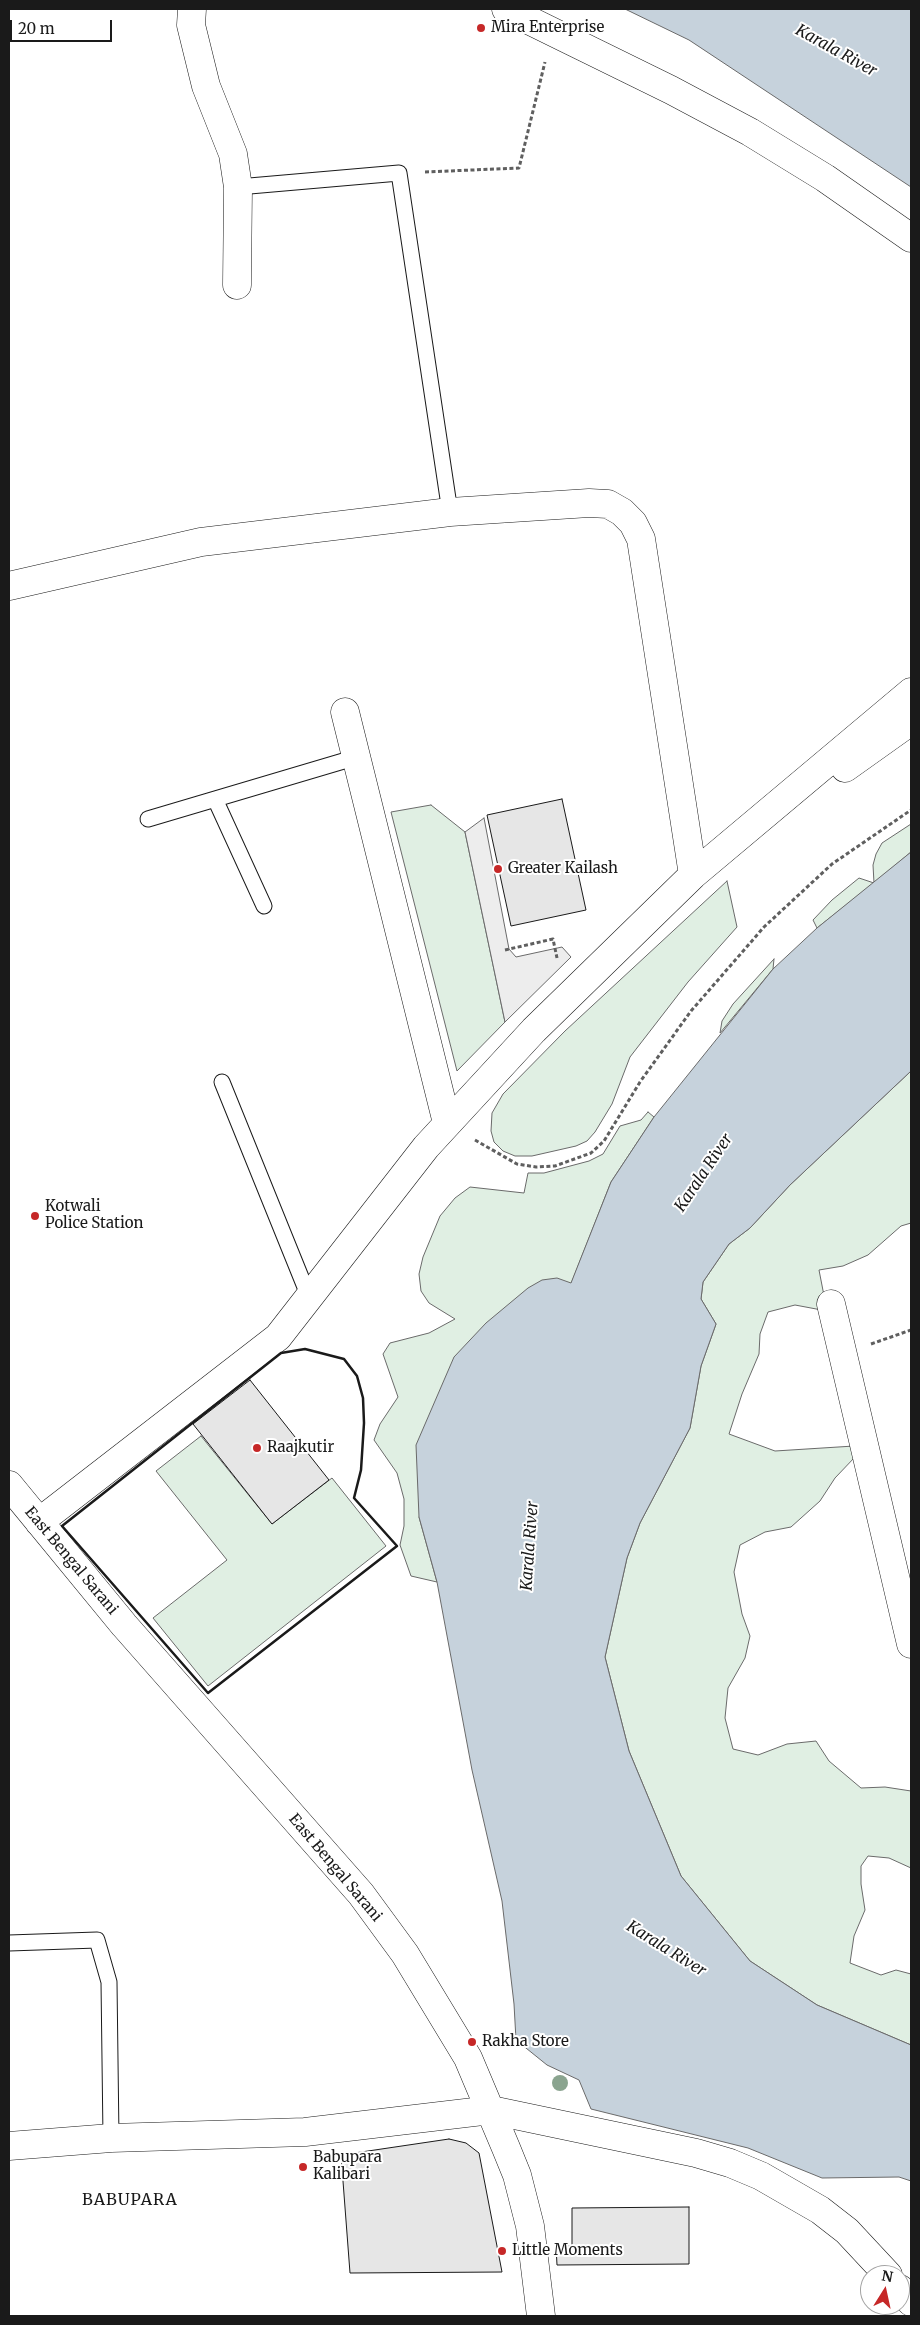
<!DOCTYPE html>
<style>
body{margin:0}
#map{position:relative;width:920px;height:2325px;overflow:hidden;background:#fff;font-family:Merriweather,serif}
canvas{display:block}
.frame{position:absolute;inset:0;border:10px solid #1a1a1a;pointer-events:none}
.north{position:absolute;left:860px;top:2265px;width:50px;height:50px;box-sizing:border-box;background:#fff;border:1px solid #a3a3a3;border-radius:50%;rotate:10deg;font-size:14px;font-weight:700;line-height:20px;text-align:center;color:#1a1a1a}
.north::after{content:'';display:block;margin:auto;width:18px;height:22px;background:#c62828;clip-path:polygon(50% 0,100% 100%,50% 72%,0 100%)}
.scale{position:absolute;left:10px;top:20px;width:102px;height:22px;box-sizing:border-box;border:2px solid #1a1a1a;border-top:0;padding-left:6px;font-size:15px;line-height:18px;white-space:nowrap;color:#1a1a1a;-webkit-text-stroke:4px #fff;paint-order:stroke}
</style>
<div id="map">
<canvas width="920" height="2325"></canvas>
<div class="frame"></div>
<div class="north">N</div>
<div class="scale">20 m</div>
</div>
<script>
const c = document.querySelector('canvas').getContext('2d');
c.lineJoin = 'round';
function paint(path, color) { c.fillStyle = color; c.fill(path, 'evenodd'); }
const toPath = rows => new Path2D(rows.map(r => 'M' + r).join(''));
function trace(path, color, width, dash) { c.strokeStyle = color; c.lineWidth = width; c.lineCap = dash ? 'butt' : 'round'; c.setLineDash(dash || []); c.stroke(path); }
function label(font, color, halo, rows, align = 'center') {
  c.font = font + ' Merriweather,serif'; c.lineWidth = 4; c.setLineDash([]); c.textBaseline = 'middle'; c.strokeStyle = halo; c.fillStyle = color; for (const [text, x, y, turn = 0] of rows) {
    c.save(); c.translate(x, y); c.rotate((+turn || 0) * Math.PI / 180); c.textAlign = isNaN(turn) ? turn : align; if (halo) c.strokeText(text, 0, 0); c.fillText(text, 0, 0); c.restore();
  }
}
const green = toPath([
 [431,805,465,832,505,1022,457,1071,391,812,431,805],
 [911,824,911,852,874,883,817,928,813,920,832,900,859,878,874,883,873,865,876,854,882,843,911,824],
 [727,881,737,927,688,982,630,1057,612,1104,595,1132,587,1141,576,1146,532,1156,515,1156,503,1151,494,1142,491,1131,492,1113,503,1094,565,1031,727,881],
 [774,959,773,969,720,1033,722,1021,733,1004,774,959],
 [911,1071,911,1223,901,1226,868,1255,843,1266,819,1270,827,1311,795,1305,768,1312,760,1334,759,1354,742,1394,729,1434,775,1451,854,1446,855,1457,835,1478,820,1501,791,1527,765,1532,740,1545,734,1572,742,1614,750,1636,745,1658,728,1688,725,1718,733,1749,758,1755,787,1744,816,1741,829,1761,861,1788,885,1787,911,1791,911,1868,889,1858,868,1856,861,1866,861,1884,865,1910,854,1936,850,1963,881,1975,896,1970,911,1974,911,2045,817,2005,750,1961,681,1876,629,1751,605,1657,627,1558,640,1523,690,1428,701,1366,716,1324,701,1299,703,1282,729,1244,750,1228,790,1185,911,1071],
 [648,1112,654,1117,611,1182,571,1284,419,1517,437,1582,411,1576,400,1545,404,1526,404,1499,397,1473,374,1440,380,1424,398,1397,383,1354,390,1343,429,1333,455,1319,429,1303,421,1291,419,1274,423,1257,440,1216,455,1198,470,1187,524,1193,528,1173,544,1173,589,1161,603,1154,620,1126,641,1120,648,1112],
 [201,1436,272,1524,332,1478,386,1546,208,1686,153,1618,227,1560,156,1471,201,1436]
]);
paint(green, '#e0efe3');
trace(green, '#6a6a6a', 1);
const parking = toPath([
 [484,818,509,949,516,957,562,947,571,957,505,1022,465,832,484,818]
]);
paint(parking, '#ededed');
trace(parking, '#6a6a6a', 1);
const water = toPath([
 [625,9,911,9,911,187,689,40,625,9],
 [911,852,911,1071,790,1185,750,1228,729,1244,703,1282,701,1299,716,1324,701,1366,690,1428,640,1523,627,1558,605,1657,629,1751,681,1876,750,1961,817,2005,911,2045,911,2181,899,2177,822,2178,748,2148,591,2109,579,2080,547,2065,516,2040,514,2004,502,1901,472,1770,437,1582,419,1517,416,1445,454,1357,486,1323,528,1288,542,1280,557,1278,571,1283,611,1182,654,1117,773,969,817,928,911,852]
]);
paint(water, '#c6d2dc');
trace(water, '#6a6a6a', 1);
const building = toPath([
 [562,799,586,910,511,926,487,815,562,799],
 [250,1380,329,1480,272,1524,193,1424,250,1380],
 [449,2139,466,2143,479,2153,502,2272,350,2273,341,2155,449,2139],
 [689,2207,689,2264,557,2265,556,2246,572,2246,572,2208,689,2207]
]);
paint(building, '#e6e6e6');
trace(building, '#1a1a1a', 1);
const lane = toPath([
 [238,187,399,173,450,512],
 [215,799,264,906],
 [148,819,357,757],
 [222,1082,309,1297],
 [9,1943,97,1940,109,1982,111,2138]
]);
const street = toPath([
 [192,9,191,25,206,86,233,154,238,187,237,285],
 [506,9,671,90,750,132,825,178,911,238],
 [9,586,201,542,450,512,589,503,608,504,622,512,633,523,641,539,693,875],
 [345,712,447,1123],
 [845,768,911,721],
 [831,1304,911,1644],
 [9,1485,124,1625,361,1894,405,1954,468,2058,506,2148,517,2175,530,2226,541,2316],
 [39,1522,278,1337,426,1147,534,1030,693,875,911,692],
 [9,2146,111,2138,305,2132,491,2110,696,2153,730,2163,761,2176,820,2210,847,2231,888,2275],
 [900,2289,911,2302]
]);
trace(lane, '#1a1a1a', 17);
trace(street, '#1a1a1a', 29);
trace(toPath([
 [425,172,519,168,545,62],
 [505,950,553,939,557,958],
 [475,1140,517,1164,536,1167,555,1166,591,1153,604,1141,640,1082,691,1011,764,927,832,864,911,810],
 [871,1344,911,1330]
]), '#5f5f5f', 3, [4, 2.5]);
trace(lane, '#fff', 15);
trace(street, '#fff', 28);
trace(toPath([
 [305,1349,344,1359,357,1376,363,1398,364,1423,361,1470,354,1498,397,1546,208,1693,62,1526,281,1353,305,1349]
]), '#1a1a1a', 2.5);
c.fillStyle = '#8aa48f';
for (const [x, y] of [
 [560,2083]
]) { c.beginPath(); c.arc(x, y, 8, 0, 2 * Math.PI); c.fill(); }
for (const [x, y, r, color] of [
 [481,28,5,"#c62828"],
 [498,869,5,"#c62828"],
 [35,1216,5,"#c62828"],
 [257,1448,5,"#c62828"],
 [472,2042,5,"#c62828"],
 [303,2167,5,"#c62828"],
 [502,2251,5,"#c62828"]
]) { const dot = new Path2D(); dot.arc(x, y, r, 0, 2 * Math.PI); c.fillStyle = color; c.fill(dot); trace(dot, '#fff', 2); }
label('15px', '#1a1a1a', '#fff', [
 ["Mira Enterprise",491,28],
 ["Greater Kailash",508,869],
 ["Kotwali",45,1207],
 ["Police Station",45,1224],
 ["Raajkutir",267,1448],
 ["Rakha Store",482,2042],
 ["Babupara",313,2158],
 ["Kalibari",313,2175],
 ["Little Moments",512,2251]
], 'left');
label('15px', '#1a1a1a', '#fff', [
 ["East Bengal Sarani",71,1561,50],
 ["East Bengal Sarani",335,1868,50]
]);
label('italic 16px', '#1a1a1a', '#fff', [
 ["Karala River",836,51,29],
 ["Karala River",704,1173,-56],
 ["Karala River",530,1546,-86],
 ["Karala River",666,1949,32]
]);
c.letterSpacing = '1px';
label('16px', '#1a1a1a', '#fff', [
 ["BABUPARA",130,2200]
]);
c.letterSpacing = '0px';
</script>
